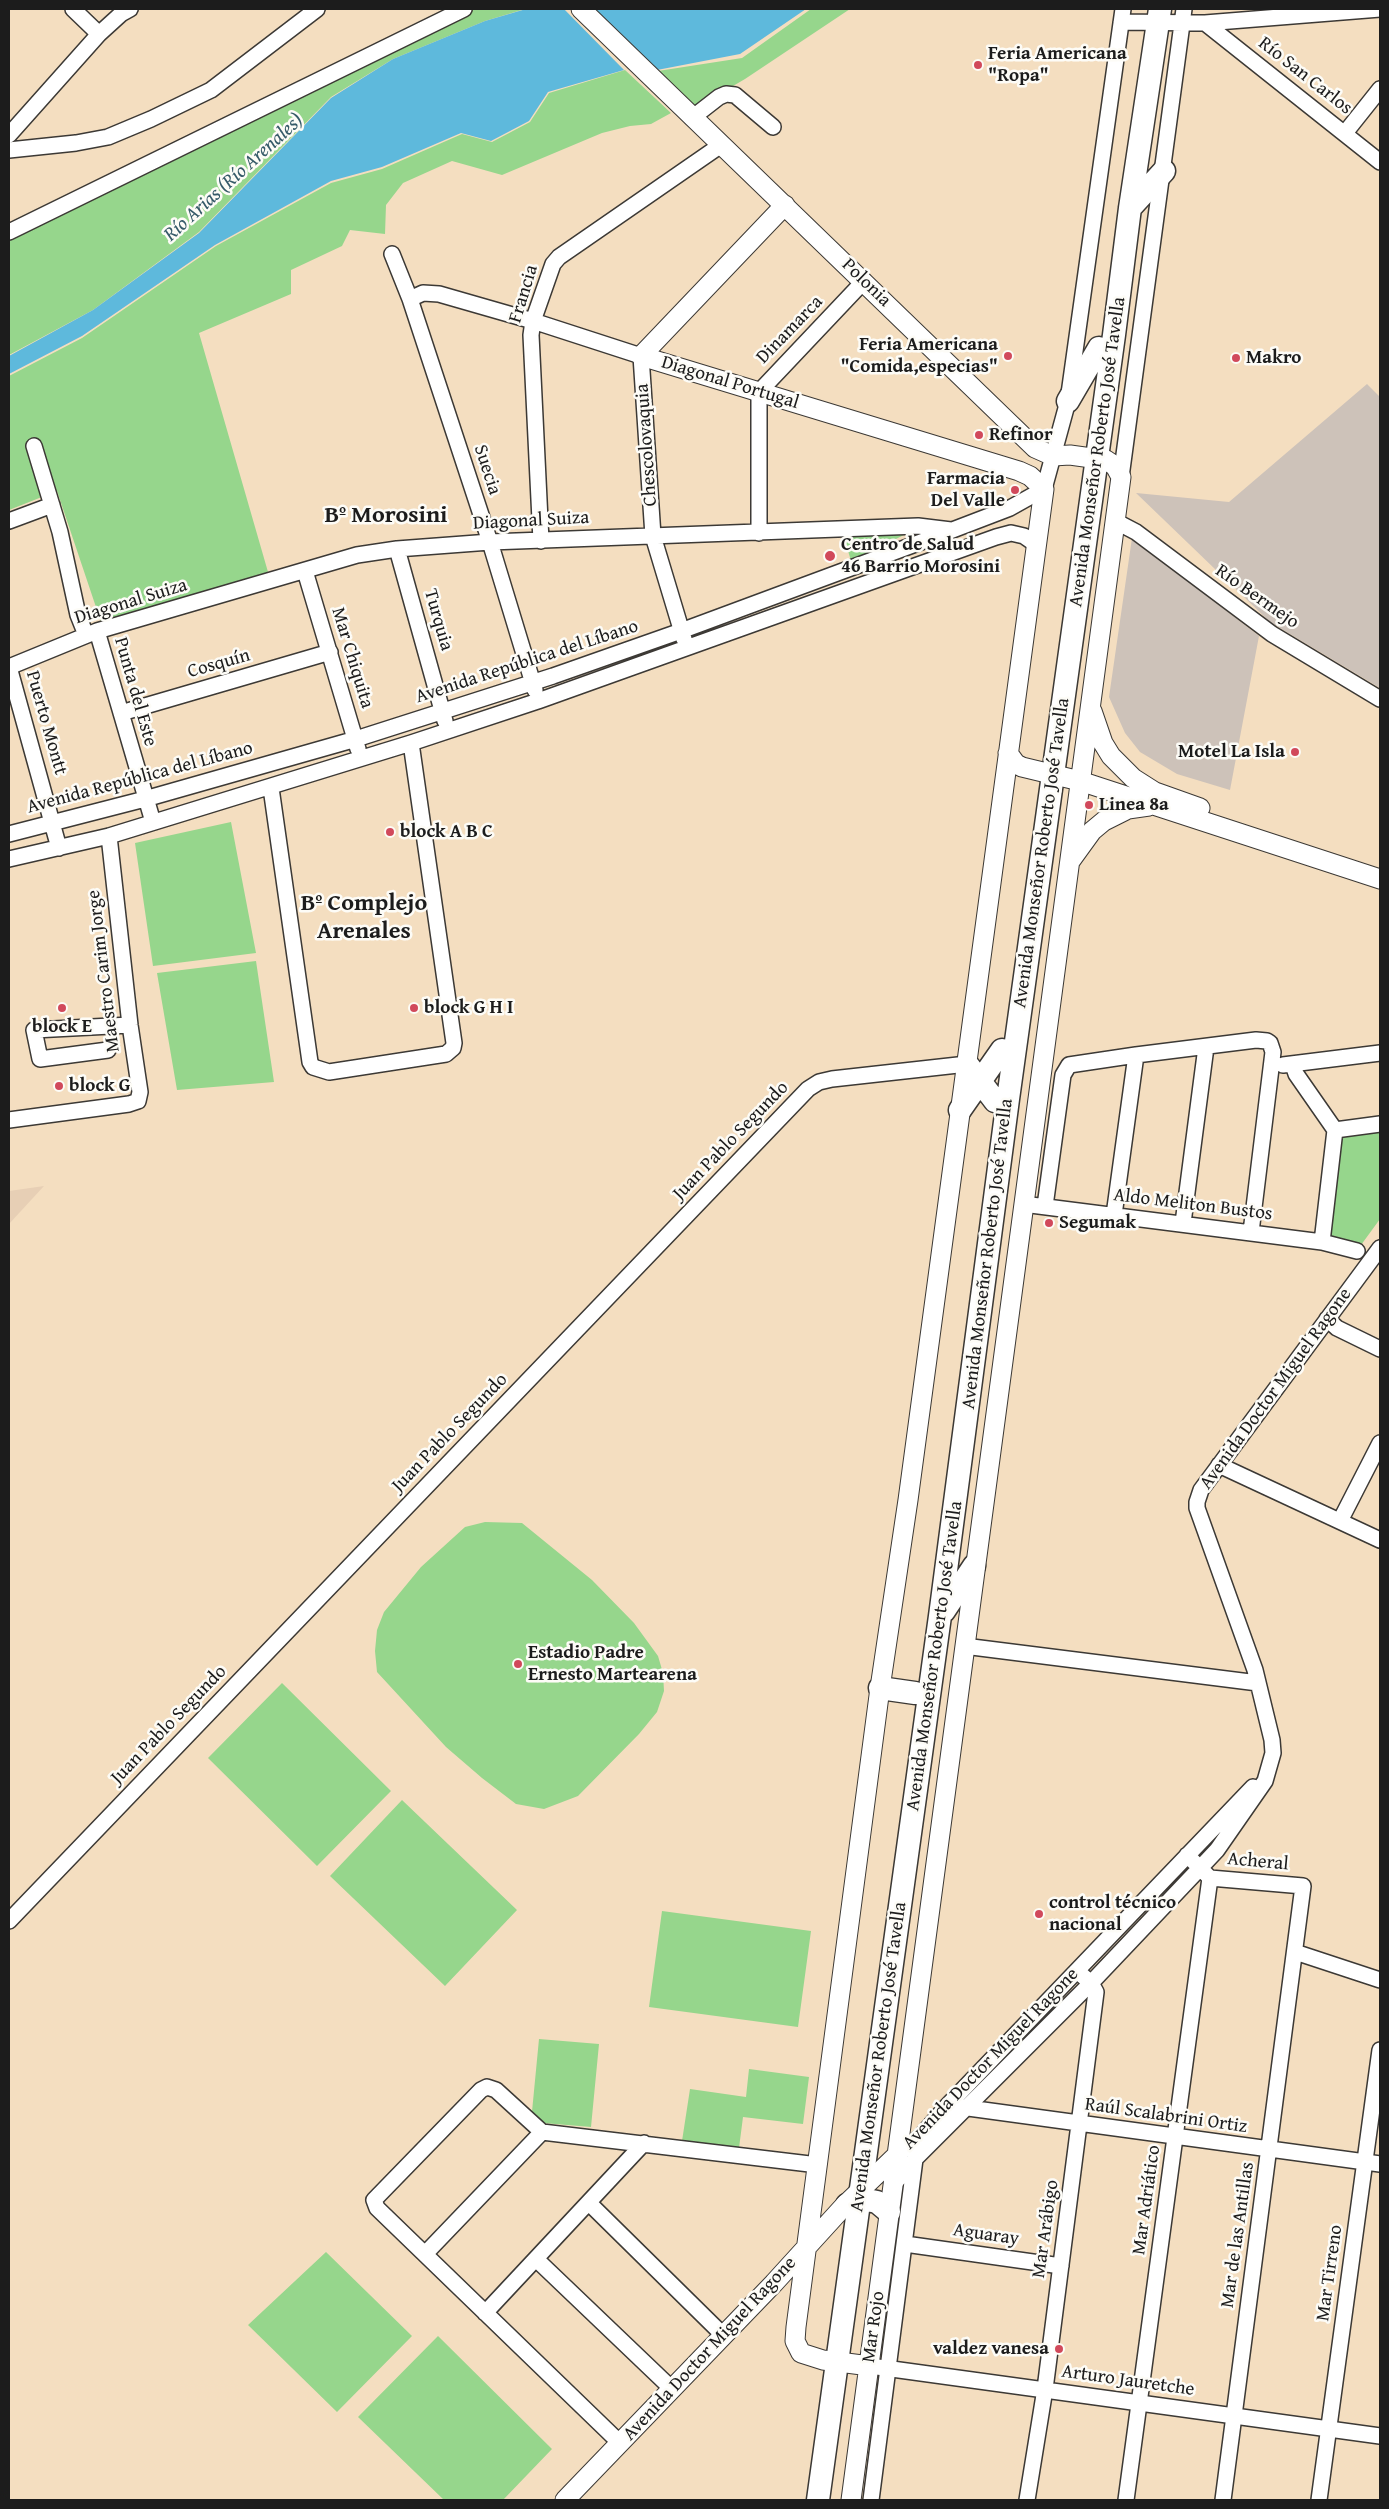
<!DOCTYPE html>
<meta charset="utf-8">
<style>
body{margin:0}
#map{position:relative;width:1389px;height:2509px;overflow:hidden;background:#f4dec0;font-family:"Gentium Book Plus",serif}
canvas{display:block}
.frame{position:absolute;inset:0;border:10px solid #1c1c1c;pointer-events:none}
</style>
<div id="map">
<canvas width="1389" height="2509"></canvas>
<div class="frame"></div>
</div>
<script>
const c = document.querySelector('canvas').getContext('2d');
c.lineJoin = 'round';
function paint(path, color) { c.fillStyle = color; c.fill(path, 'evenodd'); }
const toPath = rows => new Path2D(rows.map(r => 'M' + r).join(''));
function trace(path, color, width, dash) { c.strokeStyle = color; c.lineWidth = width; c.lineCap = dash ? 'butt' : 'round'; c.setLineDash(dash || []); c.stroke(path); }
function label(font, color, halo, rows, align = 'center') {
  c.font = font + ' "Gentium Book Plus",serif'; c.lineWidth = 5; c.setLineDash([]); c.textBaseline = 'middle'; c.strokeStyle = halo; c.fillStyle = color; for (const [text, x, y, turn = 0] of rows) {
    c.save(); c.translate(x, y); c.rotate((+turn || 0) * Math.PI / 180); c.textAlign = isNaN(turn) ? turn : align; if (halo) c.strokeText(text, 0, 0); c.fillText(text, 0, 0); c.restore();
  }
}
paint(toPath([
 [44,1186,9,1224,9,1191]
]), '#e7cfb5');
paint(toPath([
 [1367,384,1380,397,1380,688,1270,622,1136,493,1229,502],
 [1132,538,1259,636,1230,790,1177,774,1140,752,1125,733,1109,697]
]), '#cdc2b9');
paint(toPath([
 [471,9,525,9,485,21,393,59,331,97,199,232,93,310,9,355,9,238],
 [811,9,850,9,745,79,697,107,658,71,742,58],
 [625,70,671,113,651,124,630,126,602,133,502,175,452,161,403,183,386,205,385,234,350,230,342,246,291,270,291,294,199,333,268,572,101,622,57,491,9,510,9,376,82,338,216,246,331,183,382,169,462,134,492,142,530,122,549,93],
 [906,534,851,561,844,537],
 [231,822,256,953,153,966,135,843],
 [256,961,274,1082,177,1090,157,973],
 [1380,1132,1380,1219,1361,1245,1325,1237,1338,1141,1343,1136],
 [485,1522,522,1523,592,1580,634,1623,658,1656,663,1673,664,1691,657,1712,639,1734,578,1796,544,1809,516,1804,482,1778,446,1747,377,1672,375,1651,377,1630,384,1612,421,1567,465,1527],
 [282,1683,391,1791,317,1866,208,1758],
 [402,1800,517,1910,445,1986,330,1876],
 [662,1911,811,1931,798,2027,649,2007],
 [539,2039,599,2044,591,2127,531,2122],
 [749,2069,809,2077,803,2124,743,2117,739,2148,682,2141,690,2089,746,2097],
 [326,2252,412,2336,337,2412,248,2325],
 [438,2336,552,2449,503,2500,444,2500,358,2417]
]), '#96d68c');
paint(toPath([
 [526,9,564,9,624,70,548,92,529,121,491,141,461,133,382,167,331,181,215,245,82,336,9,374,9,356,93,310,199,233,331,98,393,59,485,21],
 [595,9,806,9,740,54,657,70]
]), '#5eb9dc');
const minor = toPath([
 [73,9,99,34],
 [1121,22,1205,23,1380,9],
 [1205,23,1380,162],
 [692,118,719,97,726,94,735,95,773,127],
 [1345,133,1380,89],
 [9,135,99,34,121,14,130,9],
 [9,150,76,143,108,137,151,119,211,90,317,9],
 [9,232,464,9],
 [392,254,410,299,490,542,535,690],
 [410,299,423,293,439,294,533,321,641,356,653,536,684,639],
 [34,446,60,532,78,615,86,635],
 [1121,477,1184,9],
 [9,521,52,505],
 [1115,521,1136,532,1272,634,1380,699],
 [759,533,759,392,864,281],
 [541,541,531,335,533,321,553,264,559,257,721,145],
 [397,549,445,721],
 [305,571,358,749],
 [97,631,153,822],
 [9,667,97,631,357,555,397,549,490,542,918,526,951,530],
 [9,667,59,848],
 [121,713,330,652],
 [271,788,310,1062,313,1067,329,1072,446,1054,453,1048,454,1043,411,743],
 [9,834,145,799,356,739,553,676,681,631,929,539,1010,508,1044,489,1068,401,1123,9],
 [9,859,109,836,411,743,538,701,996,537,1011,533,1024,536,1037,545],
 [108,1050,40,1059,34,1030,130,1025],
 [1283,1065,1380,1053],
 [1293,1065,1296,1074,1335,1130,1322,1242],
 [9,1120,129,1104,138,1101,140,1092,130,1025,109,836],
 [1335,1130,1380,1124],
 [1023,1204,1322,1242,1357,1251],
 [1045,1206,1063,1075,1069,1065,1136,1055,1256,1040,1267,1041,1270,1043,1273,1052,1251,1232],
 [1114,1215,1136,1055],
 [1183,1223,1206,1047],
 [1327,1319,1337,1328,1380,1349],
 [1219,1465,1380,1540],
 [1340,1521,1380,1443],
 [964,1646,1258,1683],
 [1210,1878,1303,1886,1223,2500],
 [9,1921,808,1089,819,1082,832,1079,967,1064],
 [1295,1952,1380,1980],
 [961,2107,1380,2164],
 [899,2153,921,2136,948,2105,1253,1787],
 [894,2184,915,2159,1091,1983,1201,1867,1217,1850,1265,1781,1273,1753,1272,1740,1255,1670,1197,1508,1197,1502,1201,1490,1380,1248],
 [589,2203,723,2335],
 [905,2244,1061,2266],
 [425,2254,542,2132],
 [536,2259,671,2388],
 [485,2313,644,2143],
 [870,2366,1380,2436],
 [620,2443,377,2208,374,2200,481,2090,487,2087,496,2090,542,2132,818,2165],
 [871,2500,915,2159],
 [1027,2500,1045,2389,1096,1992,1091,1983,1077,1971],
 [1126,2500,1210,1878,1187,1855],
 [1319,2500,1380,2050]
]);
const major = toPath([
 [581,9,1035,448,1053,456,1070,455,1106,460,1115,466,1121,477,851,2500],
 [785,205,641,356,1019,471,1030,476,1044,489,908,1500,880,1688,796,2327,795,2341,801,2353,823,2360,870,2366],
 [1092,711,1103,743,1111,756,1133,778,1155,792,1200,808],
 [1008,753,1016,764,1022,767,1080,781,1380,879],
 [1071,860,1092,831,1104,821,1128,809,1149,806],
 [565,2500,774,2283,845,2205,899,2153]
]);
const highway = toPath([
 [1130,208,1164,171],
 [1068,401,1099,348],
 [967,1064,995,1101],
 [960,1110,1002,1050],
 [944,1611,974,1566],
 [880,1688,915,1693],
 [847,2205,867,2200,877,2202,889,2212],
 [818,2500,940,1616,1008,1099,1114,335,1130,208,1160,9]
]);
trace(minor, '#3c3935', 18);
trace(major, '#3c3935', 21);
trace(highway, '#3c3935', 25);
trace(minor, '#fff', 15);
trace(major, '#fff', 19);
trace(highway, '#fff', 22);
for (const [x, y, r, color] of [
 [978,65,5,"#d1495b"],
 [1008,356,5,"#d1495b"],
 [1236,358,5,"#d1495b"],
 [979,435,5,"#d1495b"],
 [1015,490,5,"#d1495b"],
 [830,556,6,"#d1495b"],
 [1295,752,5,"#d1495b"],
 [1089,805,5,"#d1495b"],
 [390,832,5,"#d1495b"],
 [62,1008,5,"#d1495b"],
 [414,1008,5,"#d1495b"],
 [59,1086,5,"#d1495b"],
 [1049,1223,5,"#d1495b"],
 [518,1664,5,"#d1495b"],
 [1039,1914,5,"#d1495b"],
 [1059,2349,5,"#d1495b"]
]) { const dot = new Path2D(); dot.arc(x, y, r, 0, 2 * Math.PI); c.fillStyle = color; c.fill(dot); trace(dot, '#fdfcf7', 2); }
label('bold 19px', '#1c1c1c', '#fdfcf7', [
 ["Feria Americana",988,54],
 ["\"Ropa\"",988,76],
 ["Feria Americana",998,345,"right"],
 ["\"Comida,especias\"",998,367,"right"],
 ["Makro",1246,358],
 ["Refinor",989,435],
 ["Farmacia",1005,479,"right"],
 ["Del Valle",1005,501,"right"],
 ["Centro de Salud",841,545],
 ["46 Barrio Morosini",841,567],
 ["Motel La Isla",1285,752,"right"],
 ["Linea 8a",1099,805],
 ["block A B C",400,832],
 ["block G H I",424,1008],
 ["block E",62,1027,"center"],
 ["block G",69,1086],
 ["Segumak",1059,1223],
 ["Estadio Padre",528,1653],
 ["Ernesto Martearena",528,1675],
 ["control técnico",1049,1903],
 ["nacional",1049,1925],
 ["valdez vanesa",1049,2349,"right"]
], 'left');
label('19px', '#1c1c1c', '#fdfcf7', [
 ["Río San Carlos",1305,76,38],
 ["Polonia",866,283,44],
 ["Francia",524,294,-73],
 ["Dinamarca",790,330,-46],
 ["Diagonal Portugal",730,383,17],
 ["Chescolovaquia",647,445,-94],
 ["Avenida Monseñor Roberto José Tavella",1098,452,-82],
 ["Suecia",487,470,72],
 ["Diagonal Suiza",531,521,-3],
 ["Río Bermejo",1257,597,35],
 ["Diagonal Suiza",131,602,-17],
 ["Turquia",438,620,74],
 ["Mar Chiquita",352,658,73],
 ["Avenida República del Líbano",527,662,-18],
 ["Cosquín",219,664,-16],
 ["Punta del Este",135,692,74],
 ["Puerto Montt",46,723,74],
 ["Avenida República del Líbano",140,778,-15],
 ["Avenida Monseñor Roberto José Tavella",1042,853,-82],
 ["Maestro Carim Jorge",104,971,-97],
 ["Juan Pablo Segundo",731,1141,-46],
 ["Aldo Meliton Bustos",1193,1205,7],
 ["Avenida Monseñor Roberto José Tavella",988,1254,-83],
 ["Avenida Doctor Miguel Ragone",1276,1389,-54],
 ["Juan Pablo Segundo",450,1433,-46],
 ["Avenida Monseñor Roberto José Tavella",935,1656,-82],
 ["Juan Pablo Segundo",169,1725,-46],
 ["Acheral",1258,1862,5],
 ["Avenida Monseñor Roberto José Tavella",879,2057,-82],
 ["Avenida Doctor Miguel Ragone",991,2059,-46],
 ["Raúl Scalabrini Ortiz",1166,2116,8],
 ["Mar Adriático",1147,2200,-82],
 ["Mar Arábigo",1046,2229,-82],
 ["Aguaray",986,2235,8],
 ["Mar de las Antillas",1238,2235,-82],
 ["Mar Tirreno",1330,2273,-82],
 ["Mar Rojo",874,2327,-82],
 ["Avenida Doctor Miguel Ragone",710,2349,-47],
 ["Arturo Jauretche",1128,2381,8]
]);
label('italic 20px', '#365b69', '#fdfcf7', [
 ["Río Arias (Río Arenales)",234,178,-42]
]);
label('bold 24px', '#1c1c1c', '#fdfcf7', [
 ["Bº Morosini",386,516],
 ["Bº Complejo",364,904],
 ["Arenales",364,932]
]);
</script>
